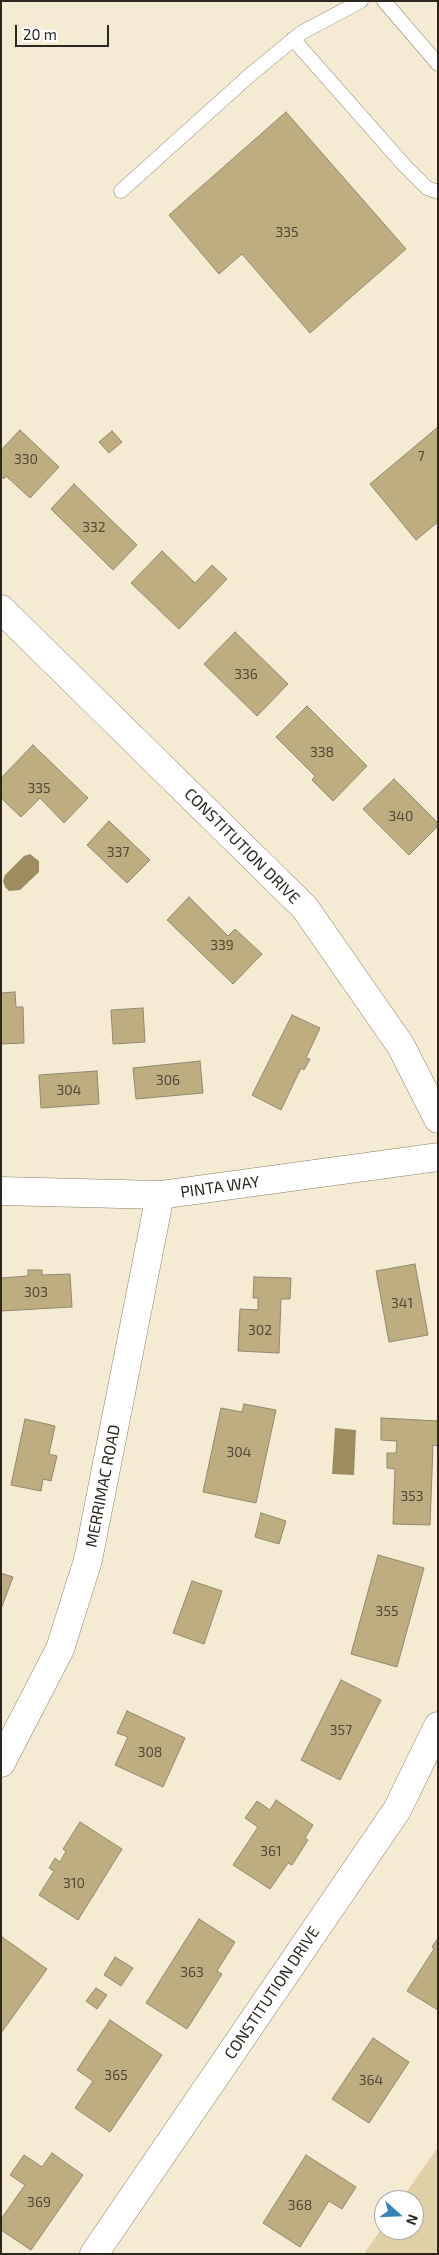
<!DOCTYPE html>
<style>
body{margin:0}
#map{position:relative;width:439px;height:2255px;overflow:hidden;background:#f5ebd2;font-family:"Exo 2",sans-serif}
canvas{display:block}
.frame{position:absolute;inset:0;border:2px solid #2c281f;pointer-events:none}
.north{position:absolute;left:374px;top:2190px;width:50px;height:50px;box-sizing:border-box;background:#fff;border:1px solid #aba9a5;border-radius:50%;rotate:110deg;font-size:14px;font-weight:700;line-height:20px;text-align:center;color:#2c281f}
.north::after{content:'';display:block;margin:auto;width:18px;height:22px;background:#3585b6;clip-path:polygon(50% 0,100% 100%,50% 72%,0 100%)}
.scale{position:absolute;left:15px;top:25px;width:94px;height:22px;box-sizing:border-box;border:2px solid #2c281f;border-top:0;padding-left:6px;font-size:15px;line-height:18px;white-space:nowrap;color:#2c281f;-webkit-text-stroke:4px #fff;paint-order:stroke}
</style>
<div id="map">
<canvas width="439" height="2255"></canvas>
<div class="frame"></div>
<div class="north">N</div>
<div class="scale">20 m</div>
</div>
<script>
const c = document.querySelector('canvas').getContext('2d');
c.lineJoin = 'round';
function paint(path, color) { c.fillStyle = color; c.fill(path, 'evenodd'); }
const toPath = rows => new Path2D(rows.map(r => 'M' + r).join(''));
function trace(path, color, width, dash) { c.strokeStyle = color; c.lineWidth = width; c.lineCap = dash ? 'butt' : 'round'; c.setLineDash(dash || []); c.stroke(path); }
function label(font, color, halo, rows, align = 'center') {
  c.font = font + ' "Exo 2",sans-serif'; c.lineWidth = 4.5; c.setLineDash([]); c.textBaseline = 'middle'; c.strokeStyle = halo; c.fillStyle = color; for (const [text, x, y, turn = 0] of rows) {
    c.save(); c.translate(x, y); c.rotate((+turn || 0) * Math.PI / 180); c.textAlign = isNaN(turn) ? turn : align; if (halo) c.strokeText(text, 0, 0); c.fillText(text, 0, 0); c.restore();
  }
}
paint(toPath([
 [438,2147,438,2254,364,2254,384,2225,384,2230,414,2230,414,2200,401,2200]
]), '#e0d0a8');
paint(toPath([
 [30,854,39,861,39,872,20,890,9,891,5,887,3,881,5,875,24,856],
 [335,1428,356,1430,354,1475,332,1474]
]), '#9c8c60');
const building = toPath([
 [286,112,406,249,310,333,242,254,219,274,169,215,286,112],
 [438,427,438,522,416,540,370,484,438,427],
 [20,430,59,467,30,498,6,476,4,479,1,476,1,450,20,430],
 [112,431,122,442,109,453,99,442,112,431],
 [74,484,137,545,113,570,51,509,74,484],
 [162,551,195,583,212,565,227,579,179,629,131,583,162,551],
 [235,632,288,684,257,716,204,664,235,632],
 [307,706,367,766,333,801,312,780,315,776,276,737,307,706],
 [33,745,88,798,64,823,40,798,21,817,1,798,1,778,33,745],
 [394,779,438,823,438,826,409,855,363,809,394,779],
 [109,821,150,860,127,883,87,845,109,821],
 [189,897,228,936,235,929,262,954,233,984,167,920,189,897],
 [15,992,16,1007,23,1007,24,1043,1,1044,1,993,15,992],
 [143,1008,145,1042,113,1044,111,1010,143,1008],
 [292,1015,320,1028,306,1058,310,1059,304,1070,301,1068,281,1110,252,1095,292,1015],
 [200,1061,203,1093,136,1099,133,1068,200,1061],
 [97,1071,99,1104,41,1108,39,1075,97,1071],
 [415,1264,428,1335,389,1342,376,1271,415,1264],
 [28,1270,42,1270,42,1275,70,1274,72,1307,1,1311,1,1278,28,1276,28,1270],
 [254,1277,291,1278,290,1299,281,1299,279,1353,238,1351,240,1309,258,1310,258,1298,253,1298,254,1277],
 [244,1404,276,1410,256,1503,203,1492,221,1408,242,1412,244,1404],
 [381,1418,438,1421,438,1446,433,1445,430,1525,393,1524,395,1469,387,1468,387,1453,396,1453,397,1441,381,1440,381,1418],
 [25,1419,55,1426,49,1454,57,1456,51,1481,43,1479,41,1491,11,1485,25,1419],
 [261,1513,286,1521,279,1544,255,1537,261,1513],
 [378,1555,424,1568,397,1667,351,1654,378,1555],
 [1,1573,13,1577,1,1609,1,1573],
 [192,1581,222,1591,204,1644,173,1633,192,1581],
 [341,1680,381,1700,340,1780,301,1760,341,1680],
 [127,1711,185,1738,163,1787,115,1765,128,1737,117,1733,127,1711],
 [276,1800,313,1825,305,1838,308,1840,292,1865,288,1863,270,1889,233,1865,258,1827,245,1818,257,1801,270,1810,276,1800],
 [80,1822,122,1849,78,1920,39,1895,54,1871,49,1868,55,1858,60,1862,66,1851,63,1849,80,1822],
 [199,1919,235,1942,217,1971,222,1974,187,2029,146,2003,199,1919],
 [2,1937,47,1969,1,2033,1,1938,2,1937],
 [438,1938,438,2010,407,1991,434,1949,432,1947,438,1938],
 [115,1957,133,1968,121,1986,104,1975,115,1957],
 [96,1988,107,1995,97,2009,86,2001,96,1988],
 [110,2020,162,2055,110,2132,75,2108,93,2081,77,2070,110,2020],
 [373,2038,409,2062,369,2123,332,2099,373,2038],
 [52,2153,83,2175,31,2250,1,2230,1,2219,25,2185,10,2175,24,2155,42,2167,52,2153],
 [306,2155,356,2187,342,2209,329,2201,300,2247,263,2223,306,2155]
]);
paint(building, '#bead80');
trace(building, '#918871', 1);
const service = toPath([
 [384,1,438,64],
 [293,39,404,165,427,188,438,192],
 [121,191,250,75,301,33,361,1]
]);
const minor = toPath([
 [1,609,305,908,401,1046,438,1119],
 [1,1191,160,1195,438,1157],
 [1,1763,60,1649,88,1560,160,1195],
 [94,2254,397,1810,438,1726]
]);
trace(service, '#877e68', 15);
trace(minor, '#877e68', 29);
trace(service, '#fff', 14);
trace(minor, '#fff', 28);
label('14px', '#504937', null, [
 ["335",287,232],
 ["7",421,456],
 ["330",26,459],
 ["332",94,527],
 ["336",246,674],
 ["338",322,752],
 ["335",39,788],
 ["340",401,816],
 ["337",118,852],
 ["339",222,945],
 ["306",168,1080],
 ["304",69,1090],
 ["303",36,1292],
 ["341",402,1303],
 ["302",260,1330],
 ["304",239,1452],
 ["353",412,1496],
 ["355",387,1611],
 ["357",341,1730],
 ["308",150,1752],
 ["361",271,1851],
 ["310",74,1883],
 ["363",192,1972],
 ["365",116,2075],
 ["364",371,2080],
 ["369",39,2202],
 ["368",300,2205]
]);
label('16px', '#2c281f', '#fff', [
 ["CONSTITUTION DRIVE",242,846,45],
 ["PINTA WAY",220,1187,-8],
 ["MERRIMAC ROAD",103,1486,-79],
 ["CONSTITUTION DRIVE",272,1993,-56]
]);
</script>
